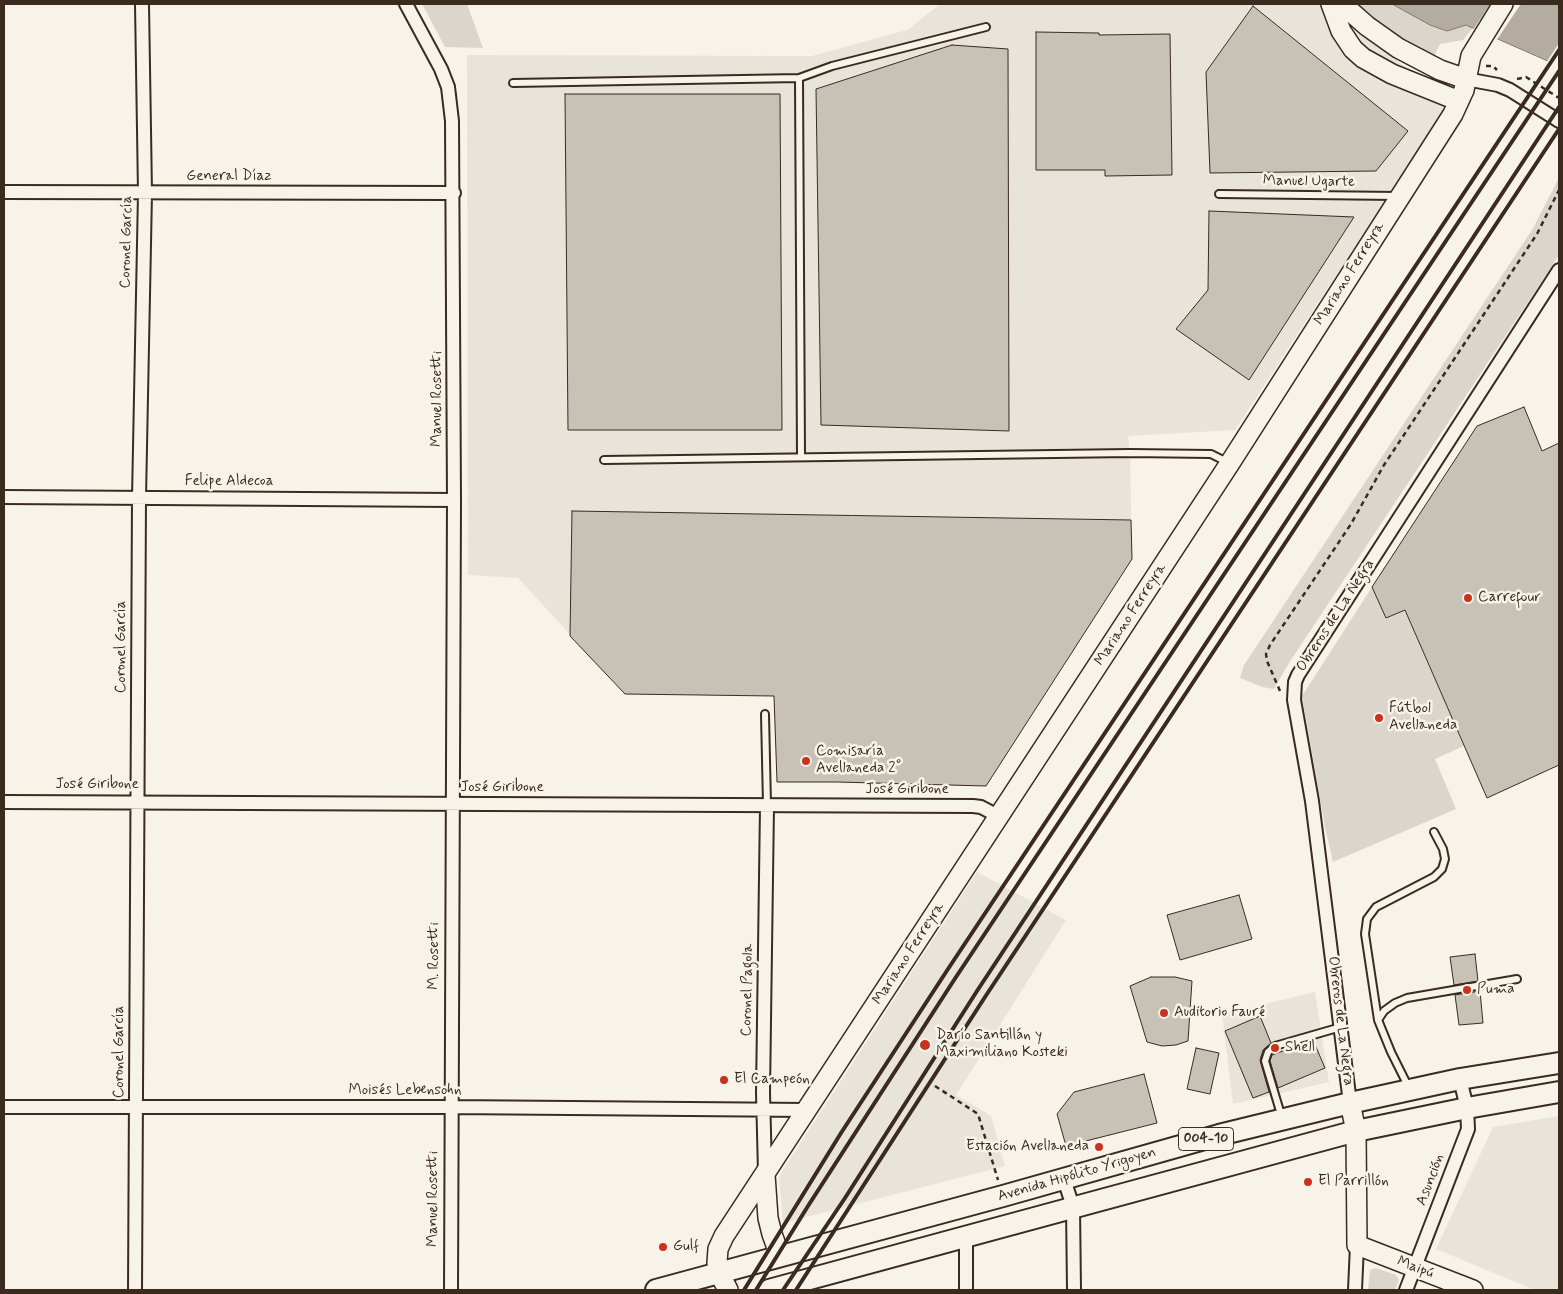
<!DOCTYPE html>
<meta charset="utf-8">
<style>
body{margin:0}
#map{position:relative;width:1563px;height:1294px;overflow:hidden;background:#f7f3e8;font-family:Mynerve,sans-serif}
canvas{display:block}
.frame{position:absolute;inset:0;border:5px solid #3b2a1e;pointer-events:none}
</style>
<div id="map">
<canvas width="1563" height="1294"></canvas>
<div class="frame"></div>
</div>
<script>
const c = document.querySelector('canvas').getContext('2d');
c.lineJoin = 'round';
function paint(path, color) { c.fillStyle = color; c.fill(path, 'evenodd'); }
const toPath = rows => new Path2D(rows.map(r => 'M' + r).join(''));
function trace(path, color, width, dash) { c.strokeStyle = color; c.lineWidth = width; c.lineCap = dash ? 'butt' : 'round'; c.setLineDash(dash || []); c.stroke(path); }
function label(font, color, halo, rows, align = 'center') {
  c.font = font + ' Mynerve,sans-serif'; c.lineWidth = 5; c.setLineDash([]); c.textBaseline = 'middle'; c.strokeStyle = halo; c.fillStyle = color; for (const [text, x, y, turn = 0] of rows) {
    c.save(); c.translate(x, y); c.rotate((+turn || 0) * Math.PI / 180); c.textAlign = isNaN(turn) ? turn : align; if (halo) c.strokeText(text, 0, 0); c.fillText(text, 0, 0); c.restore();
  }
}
paint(toPath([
 [940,4,1327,4,1449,103,1235,430,1128,436,1130,453,1132,559,986,786,837,782,837,740,775,736,774,696,625,694,518,578,468,575,467,55,812,56,907,30],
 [977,872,1066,920,956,1095,991,1116,1005,1166,783,1223,779,1176],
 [1315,992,1329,1082,1233,1104,1222,1014],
 [1559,1116,1559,1290,1535,1290,1436,1249,1493,1127]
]), '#e9e4d9');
paint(toPath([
 [422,4,467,4,483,48,445,47],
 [1354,4,1392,4,1409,13,1465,24,1473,28,1463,40,1440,44,1433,58,1372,20],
 [1559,178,1559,255,1289,663,1274,689,1262,687,1240,678,1244,665,1532,230],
 [1372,587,1386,618,1405,610,1464,746,1435,759,1456,809,1333,862,1325,827,1302,696],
 [1376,1268,1396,1275,1399,1280,1395,1290,1368,1290,1370,1270]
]), '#dbd6cb');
const water = toPath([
 [1392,4,1559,4,1559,66,1466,25,1447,31,1430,25,1392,4]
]);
paint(water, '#b4aca0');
trace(water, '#84786c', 1);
paint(toPath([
 [1490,4,1521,4,1496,41,1473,30],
 [1559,43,1559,69,1546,63]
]), '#f7f3e8');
const building = toPath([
 [1253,6,1408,131,1376,171,1210,173,1206,72,1253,6],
 [1036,32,1099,33,1099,35,1170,34,1172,175,1105,176,1105,170,1036,170,1036,32],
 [952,45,1008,49,1009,431,821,425,816,89,952,45],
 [565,94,780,94,782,430,568,430,565,94],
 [1209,211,1354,217,1249,380,1176,329,1208,290,1209,211],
 [1524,407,1542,451,1559,443,1559,765,1487,798,1405,610,1386,618,1372,587,1477,426,1524,407],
 [572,511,1131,520,1132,559,986,786,837,782,777,782,774,696,625,694,570,636,572,511],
 [1239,895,1252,939,1180,960,1167,915,1239,895],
 [1475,954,1478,981,1454,985,1450,957,1475,954],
 [1151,977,1175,977,1192,981,1188,1041,1176,1045,1162,1046,1147,1042,1130,986,1151,977],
 [1480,991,1483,1023,1459,1025,1455,995,1480,991],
 [1260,1016,1271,1043,1263,1050,1260,1060,1269,1092,1253,1098,1225,1031,1260,1016],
 [1313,1040,1325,1068,1278,1088,1270,1061,1272,1055,1313,1040],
 [1196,1048,1219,1053,1210,1094,1187,1089,1196,1048],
 [1144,1074,1157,1123,1066,1146,1057,1114,1074,1092,1144,1074]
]);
paint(building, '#c8c1b6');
trace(building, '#3b2a1e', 1);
const lane = toPath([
 [799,78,832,66,986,27],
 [513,83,799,78,801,456],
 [1219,194,1398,196],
 [604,460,1130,453,1211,454,1229,463],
 [765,714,767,805],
 [1378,1020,1384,1011,1395,1003,1407,998,1517,979],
 [1408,1086,1391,1052,1378,1020,1365,934,1367,919,1376,907,1434,877,1442,869,1445,859,1443,849,1434,832],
 [1282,1118,1265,1061,1268,1052,1275,1046,1341,1027]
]);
const street = toPath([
 [406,4,441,69,448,87,452,121,454,500,451,1290],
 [1466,79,1498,85,1510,90,1559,121],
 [4,192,454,193],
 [4,497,454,500],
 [4,802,973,806,981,807,998,816],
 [1350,1103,1312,801,1294,700,1295,682,1298,675,1559,270],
 [4,1107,451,1107,807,1110],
 [765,1173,763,1092,767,806],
 [1064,1179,1073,1207,1074,1290],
 [135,1290,139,498,145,193,142,4],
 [966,1290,966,1237],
 [1355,1290,1357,1245],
 [1406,1290,1468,1129,1467,1108,1460,1079]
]);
const secondary = toPath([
 [1331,4,1341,31,1353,49,1363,58,1392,74,1459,101],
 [1342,4,1367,26,1398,48,1440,70,1466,79],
 [1350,1103,1356,1131,1357,1245,1473,1290],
 [765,1175,768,1218,772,1234,780,1256],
 [728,1290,719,1273,717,1263,718,1249,724,1236,1230,463,1453,114,1464,90,1471,56,1503,4]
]);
const primary = toPath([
 [656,1290,1003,1196,1219,1135,1350,1103,1460,1079,1559,1063],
 [769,1290,1356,1131,1467,1108,1559,1092]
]);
trace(lane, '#3b2a1e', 10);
trace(street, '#3b2a1e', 16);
trace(secondary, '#3b2a1e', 22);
trace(primary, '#3b2a1e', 24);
trace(toPath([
 [1486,66,1493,66,1497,70],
 [1517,79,1526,77,1559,98],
 [1280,691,1267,661,1266,654,1270,645,1351,524,1384,465,1537,234,1559,190],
 [935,1086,978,1114,998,1180]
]), '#3b2a1e', 2.5, [5, 4]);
trace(lane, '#f7f3e8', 6);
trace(street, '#f7f3e8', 12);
trace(secondary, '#f7f3e8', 19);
trace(primary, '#f7f3e8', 20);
trace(toPath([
 [744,1290,841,1133,948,969,1559,50],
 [756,1290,808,1206,956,977,1559,71],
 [783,1290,845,1198,977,991,1559,107],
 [796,1290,985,997,1559,129]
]), '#3b2a1e', 4);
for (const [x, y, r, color] of [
 [1468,598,5,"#c8321e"],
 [1379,718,5,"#c8321e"],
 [806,761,5,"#c8321e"],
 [1467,990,5,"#c8321e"],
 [1164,1013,5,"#c8321e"],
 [925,1045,6,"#c8321e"],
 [1275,1048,5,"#c8321e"],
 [724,1080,5,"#c8321e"],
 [1099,1147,5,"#c8321e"],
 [1308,1182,5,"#c8321e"],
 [663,1247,5,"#c8321e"]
]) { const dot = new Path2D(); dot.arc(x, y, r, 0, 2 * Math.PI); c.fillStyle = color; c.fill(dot); trace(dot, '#f7f3e8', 2); }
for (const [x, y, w] of [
 [1206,1139,55]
]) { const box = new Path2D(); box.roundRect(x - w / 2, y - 11.5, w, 23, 4); c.fillStyle = '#f7f3e8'; c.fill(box); trace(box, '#3b2a1e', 1); }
label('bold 14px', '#3b2a1e', null, [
 ["004-10",1206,1139]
]);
label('15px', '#3b2a1e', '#f7f3e8', [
 ["General Díaz",229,177],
 ["Manuel Ugarte",1309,182,1],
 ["Coronel García",127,242,-89],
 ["Mariano Ferreyra",1350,274,-58],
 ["Manuel Rosetti",438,399,-90],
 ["Felipe Aldecoa",229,482],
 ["Mariano Ferreyra",1131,615,-57],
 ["Obreros de La Negra",1336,616,-57],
 ["Coronel García",122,647,-90],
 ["José Giribone",97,785],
 ["José Giribone",502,788],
 ["José Giribone",907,790],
 ["Mariano Ferreyra",909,954,-57],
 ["M. Rosetti",435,956,-90],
 ["Coronel Pagola",748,990,-89],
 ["Obreros de La Negra",1340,1021,83],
 ["Coronel García",120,1052,-90],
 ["Moisés Lebensohn",405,1091],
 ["Avenida Hipólito Yrigoyen",1077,1175,-16],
 ["Asunción",1431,1180,-69],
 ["Manuel Rosetti",434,1199,-90],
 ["Maipú",1415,1268,21]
]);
label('15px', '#3b2a1e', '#f7f3e8', [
 ["Carrefour",1478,598],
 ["Fútbol",1389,709],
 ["Avellaneda",1389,726],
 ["Comisaría",816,752],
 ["Avellaneda 2°",816,769],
 ["Puma",1477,990],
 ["Auditorio Fauré",1174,1013],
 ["Darío Santillán y",936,1036],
 ["Maximiliano Kosteki",936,1053],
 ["Shell",1285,1048],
 ["El Campeón",734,1080],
 ["Estación Avellaneda",1089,1147,"right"],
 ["El Parrillón",1318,1182],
 ["Gulf",673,1247]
], 'left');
</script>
